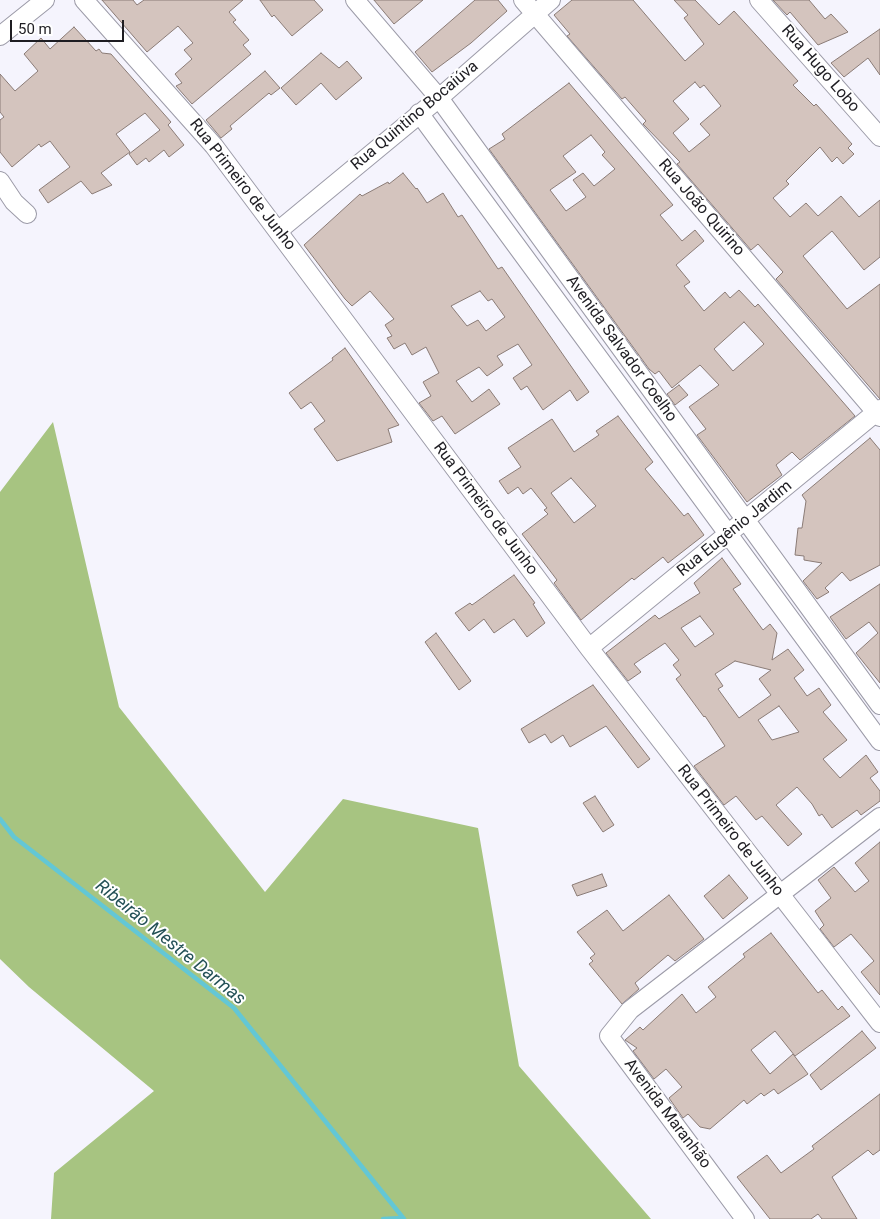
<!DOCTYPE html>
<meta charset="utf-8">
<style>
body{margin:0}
#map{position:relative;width:880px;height:1219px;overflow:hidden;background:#f5f4fd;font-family:Roboto,sans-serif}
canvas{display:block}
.scale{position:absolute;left:10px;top:20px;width:114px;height:22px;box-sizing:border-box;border:2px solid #1e1d22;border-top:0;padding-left:6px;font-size:15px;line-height:18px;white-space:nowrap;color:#1e1d22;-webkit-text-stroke:4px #fff;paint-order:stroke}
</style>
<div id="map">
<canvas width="880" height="1219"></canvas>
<div class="scale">50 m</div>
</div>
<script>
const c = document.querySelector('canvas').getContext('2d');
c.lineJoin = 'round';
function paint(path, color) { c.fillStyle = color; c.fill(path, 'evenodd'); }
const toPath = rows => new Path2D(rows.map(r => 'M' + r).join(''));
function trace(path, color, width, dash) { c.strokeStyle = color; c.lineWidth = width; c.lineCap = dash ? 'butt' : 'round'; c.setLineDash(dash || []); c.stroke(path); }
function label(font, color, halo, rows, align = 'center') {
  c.font = font + ' Roboto,sans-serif'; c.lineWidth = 4; c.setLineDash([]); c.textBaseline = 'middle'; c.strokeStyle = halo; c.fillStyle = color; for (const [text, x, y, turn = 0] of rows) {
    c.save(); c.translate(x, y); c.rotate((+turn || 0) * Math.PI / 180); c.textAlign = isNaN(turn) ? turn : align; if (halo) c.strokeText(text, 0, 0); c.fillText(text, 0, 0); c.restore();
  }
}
paint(toPath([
 [53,422,119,707,265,892,343,799,478,828,519,1066,651,1219,51,1219,54,1173,154,1091,29,987,0,959,0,492]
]), '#a7c481');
trace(toPath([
 [0,819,14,837,234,1008,404,1219],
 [383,1219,403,1218]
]), '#63c7d5', 4.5);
const building = toPath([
 [102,0,133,0,137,5,144,0,243,0,229,12,236,20,233,22,249,40,243,45,251,54,192,104,176,86,182,83,175,74,192,59,184,50,193,43,178,26,147,52,102,0],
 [260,0,314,0,323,10,292,36,274,15,272,17,260,0],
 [374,0,423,0,394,24,374,0],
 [475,0,498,0,507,11,471,43,432,72,415,52,475,0],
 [572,0,633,0,685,61,704,44,684,18,688,15,674,0,695,0,719,25,734,11,798,81,793,85,814,106,816,104,852,144,848,148,854,154,843,164,837,157,832,162,820,147,786,181,789,184,773,198,790,217,806,203,818,216,841,196,859,217,880,200,880,257,864,270,832,231,803,256,847,309,880,284,880,399,776,279,783,272,758,244,751,250,677,164,680,162,643,124,646,121,625,97,622,99,567,36,570,34,554,15,572,0],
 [695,82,700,88,704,85,721,106,700,124,710,135,689,152,673,133,689,119,673,101,695,82],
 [773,0,809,0,825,19,831,14,848,32,818,45,790,12,787,15,773,0],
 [74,27,96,51,99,49,102,53,111,54,171,122,168,125,184,145,169,157,164,150,149,162,146,158,137,165,129,154,160,130,145,113,116,134,130,152,101,173,112,185,92,194,81,181,48,203,39,190,70,167,50,141,41,147,39,144,12,167,0,152,0,120,4,117,0,112,0,74,15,91,38,71,24,54,41,38,50,49,74,27],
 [880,29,880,75,868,58,844,77,831,63,880,29],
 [321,53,339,68,347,61,362,78,336,100,321,83,296,105,281,88,321,53],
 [265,71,280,88,271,95,269,93,230,126,232,129,221,138,206,120,265,71],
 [569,83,673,205,660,215,682,241,695,230,704,241,676,265,690,282,684,286,704,311,725,292,730,298,739,290,755,307,758,304,855,416,800,460,792,452,776,465,782,475,747,502,697,435,706,429,689,407,719,385,700,365,672,388,659,371,655,374,649,369,489,149,505,139,502,134,569,83],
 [591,135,605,152,602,155,615,169,594,186,583,173,573,180,586,197,566,211,550,190,576,172,563,156,591,135],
 [744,322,764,344,733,371,714,349,744,322],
 [403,173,416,189,417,188,427,203,443,193,458,217,462,215,498,269,502,267,589,392,577,401,570,390,543,410,527,386,521,390,513,378,532,365,518,344,497,356,503,365,487,376,479,367,456,381,472,402,489,389,500,404,455,434,442,416,433,421,419,403,431,396,423,382,439,373,426,347,412,355,405,343,394,349,387,338,392,336,385,325,394,319,370,291,352,306,345,299,304,245,360,194,362,196,388,182,389,184,403,173],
 [480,291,488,301,492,299,505,317,486,331,478,320,467,326,451,306,480,291],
 [345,348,399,425,388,429,392,442,337,461,314,429,325,421,311,402,301,409,289,393,333,360,332,358,345,348],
 [679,385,688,395,675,405,667,394,679,385],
 [618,416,653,462,645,469,684,516,688,513,704,535,668,563,663,557,634,580,632,578,581,620,554,583,557,580,522,534,548,514,544,510,547,508,531,488,523,494,518,487,508,494,499,481,521,467,508,448,552,419,574,452,599,435,596,431,618,416],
 [571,478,596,506,574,523,551,493,571,478],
 [870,438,880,450,880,565,850,581,842,572,825,588,829,592,817,599,803,581,822,563,804,560,804,556,795,555,798,528,802,528,806,501,802,495,870,438],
 [722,558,741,584,733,589,763,630,770,624,777,633,772,660,788,649,804,670,794,678,807,696,819,688,831,705,823,712,847,740,823,759,840,778,866,755,878,772,870,778,880,791,880,801,861,815,857,810,832,828,822,814,819,816,812,804,797,787,776,805,802,834,788,846,762,816,756,820,736,796,724,805,694,766,725,746,705,716,704,717,676,679,681,675,673,665,679,660,665,643,634,664,641,672,628,681,606,653,655,615,659,619,700,593,694,583,722,558],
 [700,616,714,634,695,647,681,628,700,616],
 [735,661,771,670,759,679,771,695,739,718,718,689,723,686,715,674,735,661],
 [779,706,799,732,772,740,758,720,779,706],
 [514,575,535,603,533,604,545,623,527,637,514,619,494,633,484,619,469,631,455,613,470,603,472,605,514,575],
 [880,584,880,683,856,653,878,633,869,622,846,639,830,617,880,584],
 [436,633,471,681,459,690,425,642,436,633],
 [593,685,650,759,638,768,606,726,570,747,563,735,551,743,545,734,529,743,521,729,593,685],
 [595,796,614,825,603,832,583,803,595,796],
 [880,842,880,995,861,972,874,961,851,934,834,947,820,929,824,925,815,911,831,898,818,880,834,867,855,892,869,881,855,863,880,842],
 [602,874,607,886,577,896,572,885,602,874],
 [729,875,748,898,723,919,704,896,729,875],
 [669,895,704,939,675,961,668,955,635,983,639,989,622,1004,589,964,593,961,590,958,595,954,577,932,607,910,623,931,669,895],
 [771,933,818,993,822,990,838,1010,842,1006,850,1016,795,1056,775,1031,751,1050,770,1074,793,1054,808,1074,778,1094,774,1089,764,1096,761,1093,747,1104,744,1100,710,1129,700,1127,688,1114,683,1118,669,1098,682,1087,666,1069,654,1079,633,1051,637,1048,625,1040,640,1027,643,1030,682,994,696,1013,716,997,708,987,745,957,743,954,771,933],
 [862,1031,876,1048,821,1090,810,1075,862,1031],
 [880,1094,880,1150,873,1155,868,1150,832,1177,857,1219,822,1219,818,1214,811,1219,770,1219,737,1177,767,1155,781,1173,814,1149,812,1146,880,1094]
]);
paint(building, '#d4c4be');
trace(building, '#8a7b76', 1);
const minor = toPath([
 [84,0,214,146,589,648,880,1023],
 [355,0,439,98,880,705],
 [523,0,880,417],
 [759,0,880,137],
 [0,36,45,0],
 [419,113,880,741],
 [0,181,14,202,27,214],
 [278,231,439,98,551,0],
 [589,648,880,409],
 [745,1219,609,1036,630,1010,880,817]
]);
trace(minor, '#9c9ba8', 20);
trace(minor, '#fff', 18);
label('16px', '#1e1d22', '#fff', [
 ["Rua Hugo Lobo",820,69,49],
 ["Rua Quintino Bocaiúva",415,116,-40],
 ["Rua Primeiro de Junho",242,185,52],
 ["Rua João Quirino",701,208,49],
 ["Avenida Salvador Coelho",621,349,54],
 ["Rua Primeiro de Junho",485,509,53],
 ["Rua Eugênio Jardim",735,529,-39],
 ["Rua Primeiro de Junho",730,831,52],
 ["Avenida Maranhão",667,1114,53]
]);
label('italic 18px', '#245157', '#fff', [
 ["Ribeirão Mestre Darmas",170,943,39]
]);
</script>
